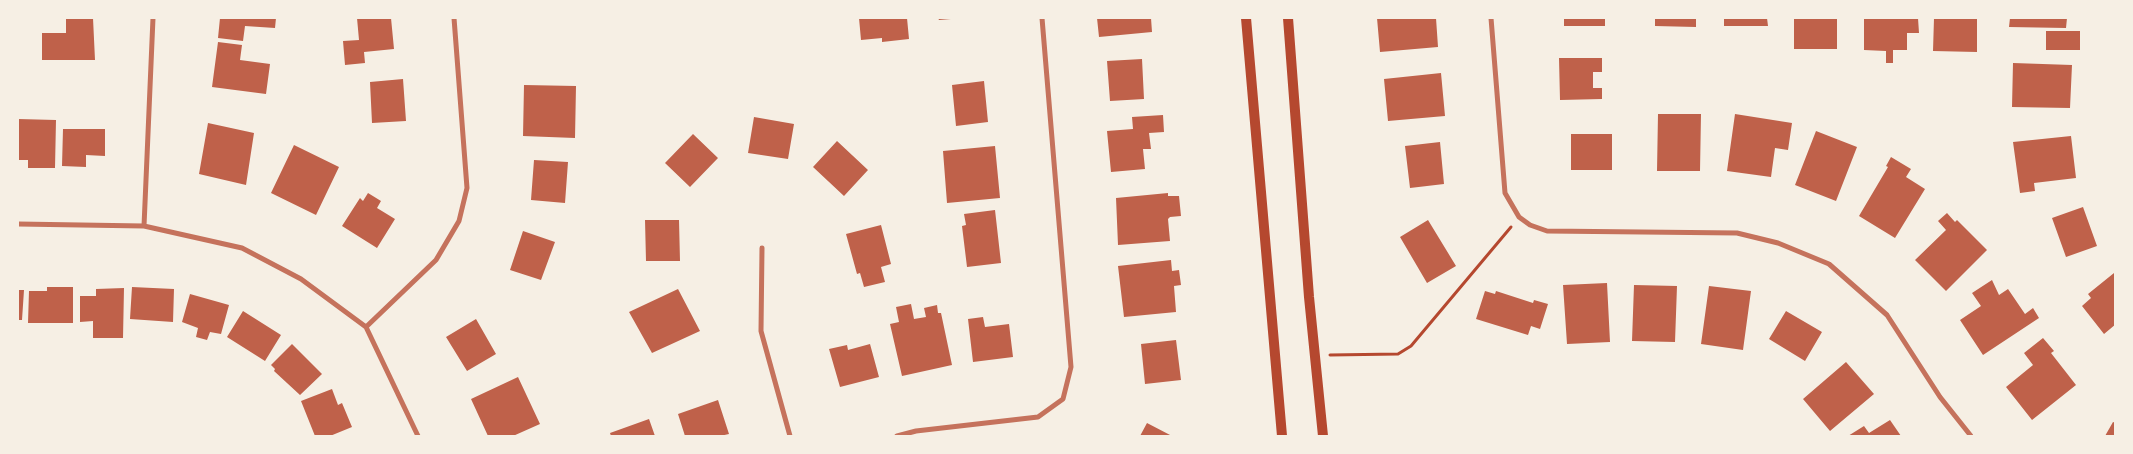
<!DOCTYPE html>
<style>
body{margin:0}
#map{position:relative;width:2133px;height:454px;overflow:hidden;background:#f6efe4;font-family:Barlow,sans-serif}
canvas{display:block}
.frame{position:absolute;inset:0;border:19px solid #f6efe4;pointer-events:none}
</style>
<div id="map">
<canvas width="2133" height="454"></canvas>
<div class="frame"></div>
</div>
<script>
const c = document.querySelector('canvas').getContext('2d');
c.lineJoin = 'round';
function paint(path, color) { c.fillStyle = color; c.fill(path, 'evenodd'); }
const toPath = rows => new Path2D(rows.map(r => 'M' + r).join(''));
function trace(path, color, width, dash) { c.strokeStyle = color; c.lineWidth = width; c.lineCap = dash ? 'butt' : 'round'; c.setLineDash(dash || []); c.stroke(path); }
paint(toPath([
 [66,18,93,18,95,60,42,60,42,33,66,33],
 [220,18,276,18,275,28,245,26,243,41,218,38],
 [357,18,391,18,394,49,364,52,365,63,345,65,343,41,359,40],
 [859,18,907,18,909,39,882,42,882,38,861,40],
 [938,18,951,18,951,19,939,20],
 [1097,18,1151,18,1152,32,1099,37],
 [1377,18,1436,18,1438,47,1380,52],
 [1564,18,1605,18,1605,26,1564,26],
 [1655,18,1696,18,1696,27,1655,26],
 [1724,18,1767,18,1768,26,1724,26],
 [1794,18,1837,18,1837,49,1794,49],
 [1864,18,1918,18,1919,33,1907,33,1907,50,1893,50,1893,63,1886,63,1886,51,1864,50],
 [1934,18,1977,18,1977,52,1933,51],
 [2010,18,2067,18,2066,28,2009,27],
 [2046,31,2080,31,2080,50,2046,50],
 [218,42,242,45,240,60,270,64,266,94,212,87],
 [1559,58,1602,58,1602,72,1593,72,1593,88,1602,88,1602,99,1560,100],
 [1142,59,1144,99,1110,101,1107,61],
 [2013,63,2072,65,2070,108,2012,107],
 [1441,73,1445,116,1388,121,1384,79],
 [403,79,406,121,372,123,370,82],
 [984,81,988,122,956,126,952,85],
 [524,85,576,86,575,138,523,136],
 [1658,114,1701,114,1700,171,1657,171],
 [1735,114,1792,123,1788,150,1775,148,1771,177,1727,171],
 [1163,115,1164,132,1149,133,1151,149,1143,149,1145,169,1111,172,1107,131,1133,129,1132,117],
 [754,117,794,124,788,159,748,153],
 [18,119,56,120,55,168,28,168,28,160,18,160],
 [208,123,254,133,246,185,199,174],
 [63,129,105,129,105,156,86,155,86,167,62,166],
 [1816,131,1857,147,1836,201,1795,185],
 [693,134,718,158,690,187,665,163],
 [1571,134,1612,134,1612,170,1571,170],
 [2071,136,2076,178,2034,183,2035,191,2020,193,2013,142],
 [837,141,868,170,844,196,813,167],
 [1440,142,1444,184,1410,188,1405,146],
 [294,145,339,167,316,215,271,193],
 [995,146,1000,198,947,203,943,151],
 [1891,157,1911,169,1906,177,1925,189,1895,238,1859,216,1888,167,1886,166],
 [534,160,568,162,565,203,531,200],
 [368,193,381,201,377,208,395,219,377,248,342,226,360,198,363,201],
 [1168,193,1168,196,1179,196,1181,216,1170,217,1168,219,1170,241,1118,245,1116,198],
 [2083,207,2097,246,2066,257,2052,218],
 [995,210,1001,263,967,267,962,226,966,225,964,214],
 [1947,213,1955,222,1957,220,1987,250,1946,291,1915,260,1946,230,1938,221],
 [645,220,679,220,680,261,646,261],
 [1428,220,1456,266,1427,283,1400,237],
 [881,225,891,264,881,267,885,282,864,287,860,273,857,274,846,234],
 [523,231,555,242,541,280,510,270],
 [1171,260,1172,271,1179,270,1181,285,1174,286,1176,312,1124,317,1118,266],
 [2114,273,2116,324,2104,334,2082,306,2091,298,2088,294],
 [1992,280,1999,295,2008,289,2025,314,2033,308,2039,318,1983,355,1960,320,1981,306,1972,293],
 [1607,283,1610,342,1567,344,1563,285],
 [1634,285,1677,286,1675,342,1632,341],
 [1709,286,1751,291,1743,350,1701,344],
 [47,287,73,287,73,323,28,323,29,291,47,291],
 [132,287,174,289,173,322,130,319],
 [124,288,123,338,93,338,93,321,80,322,80,296,96,296,96,289],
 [678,289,700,331,652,353,629,312],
 [18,290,24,290,22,320,18,320],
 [1485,291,1495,294,1496,291,1533,303,1534,300,1548,304,1540,329,1531,326,1528,335,1476,319],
 [190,294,229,305,221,334,210,332,207,340,196,337,198,328,182,322],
 [911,304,914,319,926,317,924,308,937,305,938,313,941,313,952,365,902,376,890,324,899,322,896,307],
 [243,311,281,335,265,361,227,337],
 [1786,311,1822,332,1805,361,1769,339],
 [983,317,985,327,1009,324,1013,357,973,362,968,319],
 [476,319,496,354,467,371,446,337],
 [2043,338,2054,351,2051,353,2076,385,2032,420,2006,387,2033,365,2024,353],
 [1176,340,1181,380,1145,384,1141,344],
 [292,344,322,374,300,395,274,371,275,369,271,365],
 [870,344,879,377,840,387,829,349,847,345,848,350],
 [1846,362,1874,394,1830,431,1803,399],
 [518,377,540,424,513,436,488,436,471,399],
 [332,389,338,405,342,403,352,427,330,436,315,436,301,401],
 [718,400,729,434,720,436,685,436,678,414],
 [649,419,655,436,611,436,610,433],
 [1890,420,1901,436,1848,436,1864,426,1869,433],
 [2113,422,2116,423,2116,436,2105,436],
 [1147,423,1172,436,1140,436]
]), '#bf614a');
trace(toPath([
 [1330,355,1398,354,1411,346,1511,227]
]), '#b5482f', 3);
trace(toPath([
 [1491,18,1505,193,1519,217,1530,225,1547,231,1737,233,1778,243,1829,264,1887,315,1940,397,1971,436],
 [18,224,144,226,242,248,301,279,366,327,418,436],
 [144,226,153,18],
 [762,248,761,331,790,436],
 [366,327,436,260,459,221,467,188,454,18],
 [897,436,916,431,1038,417,1063,399,1071,367,1042,18]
]), '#c5725c', 5);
trace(toPath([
 [1246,18,1282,436],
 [1288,18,1309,297,1323,436]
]), '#b5482f', 10);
</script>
